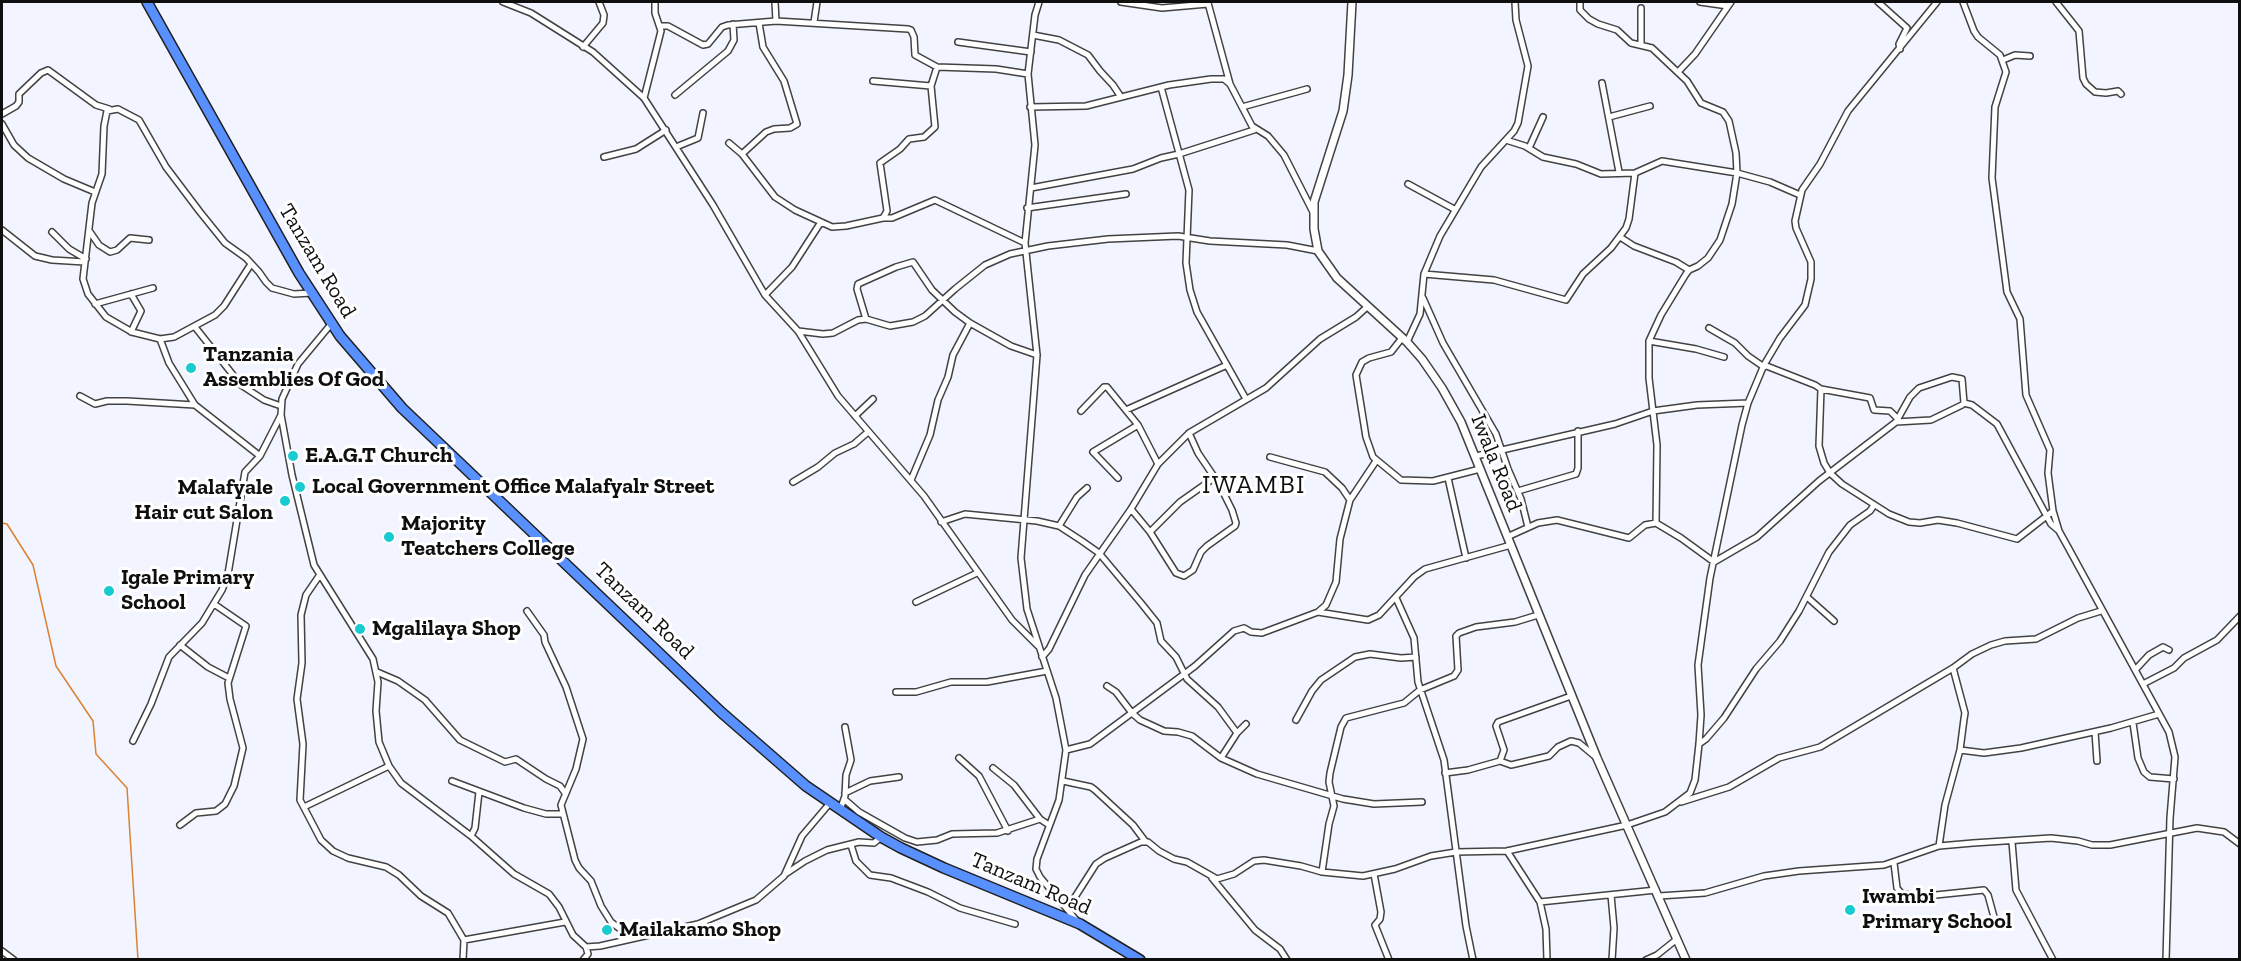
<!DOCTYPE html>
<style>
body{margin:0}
#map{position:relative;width:2241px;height:961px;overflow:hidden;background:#f2f4ff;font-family:"Zilla Slab",serif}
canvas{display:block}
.frame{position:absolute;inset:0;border:3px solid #0f0f0f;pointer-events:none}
</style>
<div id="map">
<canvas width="2241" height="961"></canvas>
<div class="frame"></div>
</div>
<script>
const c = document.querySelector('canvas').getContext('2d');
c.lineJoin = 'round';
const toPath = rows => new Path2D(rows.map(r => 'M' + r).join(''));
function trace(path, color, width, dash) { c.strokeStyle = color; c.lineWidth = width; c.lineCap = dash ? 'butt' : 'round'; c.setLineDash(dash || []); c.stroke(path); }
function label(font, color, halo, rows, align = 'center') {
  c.font = font + ' "Zilla Slab",serif'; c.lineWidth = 6; c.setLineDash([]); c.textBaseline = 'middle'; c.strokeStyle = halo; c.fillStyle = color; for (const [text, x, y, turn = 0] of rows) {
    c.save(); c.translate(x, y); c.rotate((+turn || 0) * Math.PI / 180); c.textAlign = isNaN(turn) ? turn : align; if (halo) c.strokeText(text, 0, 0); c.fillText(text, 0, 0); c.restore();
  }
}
trace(toPath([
 [2,523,7,524,33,565,56,666,93,721,96,754,127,788,138,960]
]), '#dc812f', 1.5);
const minor = toPath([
 [503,2,531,13,593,52,644,98,713,205,765,295,798,331,838,396,924,496,1012,620,1038,646],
 [775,2,776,21],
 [1039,2,1035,15,1028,74,1035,145,1025,243,1037,355,1021,558,1027,609,1056,698,1066,750,1059,800,1037,859,1036,869,1040,877,1077,921],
 [1121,2,1162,8,1208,4],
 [1580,2,1580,10,1589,19,1598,24,1617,30,1631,43,1652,48,1687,81,1701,103,1723,112,1729,121,1736,153,1737,173,1732,204,1720,240,1708,258,1698,266,1689,270,1686,274,1661,315,1649,341,1649,378,1657,445,1656,523],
 [1700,2,1728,6],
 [1878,2,1907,28,1899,44,1900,49],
 [1963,2,1974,31,1978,37,2000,55,2006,72,1995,107,1992,178,2007,292,2020,319,2026,395,2050,450,2048,473,2053,511,2059,531,2069,549,2169,732,2175,757,2170,818,2166,960],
 [2056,2,2079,31,2083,78,2086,84,2095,92,2106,93,2118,91,2121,94],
 [1208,3,1230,84],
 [1641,8,1641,44],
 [814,22,817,2],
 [660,26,668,26,703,45,708,44,722,27,728,25,776,21,908,29,911,30,914,37,915,55,937,67,996,69,1028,74],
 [1033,35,1059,40,1088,55,1100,71,1113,85,1121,97],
 [958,42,1031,52],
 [583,47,603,23,604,15,599,2],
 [2003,60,2015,55,2030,56],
 [1678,72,1695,54,1731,2],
 [873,81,931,86],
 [1602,83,1619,172],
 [1161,87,1189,190,1186,263,1190,290,1197,312,1246,399],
 [675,95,728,51,734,40,733,24],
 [644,98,661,31,655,13,655,2],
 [1030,107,1086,106,1169,85,1211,79,1224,79,1230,84,1252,126,1268,136,1284,155,1313,212],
 [1242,107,1307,89],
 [2,114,16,106,19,102,19,94,41,73,48,70,96,105,109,109],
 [1609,117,1650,106],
 [2,124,14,145,28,158,64,179,95,192],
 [1506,140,1525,146,1543,157,1576,164,1601,174,1635,173,1662,161,1737,173,1770,182,1800,195],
 [729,143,742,154,775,197,795,210,832,227,846,226,883,218,887,211,880,163,900,149,909,139,924,137,935,127,931,86,937,67],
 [676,147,698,138,703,113],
 [1529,148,1543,117],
 [742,154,766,132,774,129,790,128,797,124,784,81,763,47,759,23],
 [604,157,636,149,666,130],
 [1408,184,1454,209],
 [1031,188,1133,169,1161,158,1179,154,1254,130],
 [1027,208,1126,194],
 [883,218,892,218,935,200,1025,243],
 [2,230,35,256,52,260,85,262],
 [52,232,69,249,86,259],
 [90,232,99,245,110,252,117,250,130,238,149,240],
 [1620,237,1634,246,1676,262,1689,270],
 [251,264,224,306,215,315,174,337,160,339,132,332,106,317,88,294,83,279,92,203,102,174,104,126,107,111,118,109,139,120,166,167,200,212,225,243,246,258,259,272,266,282,272,288,294,294,312,293],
 [1424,274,1494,280,1566,300,1583,274,1611,248,1626,228,1629,219,1635,173],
 [765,295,792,267,821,222],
 [1423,298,1443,343,1496,434,1508,469,1521,499,1528,527],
 [95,304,153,288],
 [866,319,857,289,858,284,896,267,913,262,932,290,955,312,970,323,1011,346,1037,355],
 [332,323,298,364,282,399,281,415,292,475,314,565,373,659,378,682,376,711,379,742,389,766,401,783,471,836,514,874,549,894,559,907,573,935,586,947,600,946,698,924,756,900,784,876,802,836,830,803],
 [195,327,241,385,264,400,281,406],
 [1709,328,1735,343,1748,356,1764,367],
 [798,331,823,334,833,333,858,320,866,319,890,326,913,322,925,316,955,289,985,265,1010,254,1048,246,1108,239,1178,236,1210,241,1287,245,1318,251],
 [131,332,141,311,131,294],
 [1402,338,1391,352,1369,358,1362,362,1356,375,1366,437,1373,457,1401,480,1433,481,1480,469],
 [160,339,169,363,195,405,260,456],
 [1649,341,1696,349,1724,357],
 [1407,342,1420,314,1424,274,1440,236,1481,167,1514,131,1518,123,1528,66,1516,20,1515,2],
 [1764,365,1815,385,1821,389,1819,446,1824,463,1830,473,1842,484,1889,514,1909,522,1920,523,1938,520,1957,523,2017,539,2053,511],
 [1821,389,1870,398,1874,410,1890,411,1897,418],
 [80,396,95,404,107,401,127,401,195,405],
 [1964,403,1972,405,1997,424,2051,524,2058,530],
 [1126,410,1227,365],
 [1081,411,1104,387,1107,387,1138,425,1158,464],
 [855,416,873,399],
 [1476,456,1615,424,1653,411,1697,405,1748,403],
 [1270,457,1325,472,1342,488,1350,500],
 [1118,478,1093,452,1138,425],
 [1448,478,1466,558],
 [911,480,930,435,938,400,948,377,953,355,970,323],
 [793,482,818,467,835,453,854,444,868,432],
 [1518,491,1576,474,1578,468,1578,431],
 [1131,509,1150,532,1176,573,1184,576,1193,570,1201,552,1207,546,1235,526,1236,523,1232,510,1219,484,1198,453,1189,433],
 [941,522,965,514,1037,521,1059,526,1082,541,1099,553,1141,603,1157,623,1161,641,1176,657,1187,679,1218,707,1237,733],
 [1059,526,1077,497,1087,488],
 [1150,532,1180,502,1214,478],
 [1507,537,1538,523,1557,520,1629,538,1645,525,1656,523,1681,538,1714,562,1757,537,1819,481,1896,422,1931,420,1962,405,1964,403,1962,379,1952,377,1919,388,1910,397,1896,422],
 [319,576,306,595,301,615,302,663,297,699,303,744,300,800,321,840,333,851,348,858,386,867,399,875,421,896,448,913,464,940,463,960],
 [1807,597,1834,621],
 [1396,598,1414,638,1418,682,1444,760,1466,926,1473,960],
 [916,602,977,573],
 [527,611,544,635,545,642,566,687,583,739,576,769,561,805,575,860,579,868,591,881,601,906,611,922,632,938],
 [1318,612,1326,605,1336,582,1340,539,1350,500,1376,461],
 [180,645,208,667,229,678],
 [1042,657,1049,649,1085,575,1131,509,1158,464,1189,433,1266,388,1320,339,1356,317,1367,307],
 [2136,669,2149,655,2163,647,2169,650],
 [377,672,398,681,425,700,460,740,505,762,516,759,546,779,560,786,565,793],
 [2143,684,2174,668,2184,658,2217,640,2240,616],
 [1107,686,1116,692,1132,713,1140,720,1164,731,1178,732,1192,736,1221,758,1257,774,1343,799,1374,804,1422,802],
 [896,692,916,692,951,682,987,682,1047,671],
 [1296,720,1312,691,1321,680,1355,657,1370,654,1401,658,1416,657],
 [2133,723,2138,758,2144,772,2150,777,2174,779],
 [2095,732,2097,761],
 [133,741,151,704,169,657,202,623,222,590,228,574,245,472,260,456,281,415],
 [1699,744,1706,739,1724,718,1756,669,1780,641,1799,611,1829,552,1850,525,1870,511,1874,505],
 [1066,750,1090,744,1195,666,1234,631,1244,628,1251,632,1262,633,1318,612,1368,620,1379,615,1414,577,1425,569,1511,545],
 [1960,750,1984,753,2021,748,2111,728,2159,714],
 [959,758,979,776,1008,831],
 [1221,758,1237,733,1246,724],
 [1500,761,1504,750,1496,726,1498,722,1571,696],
 [993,768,1014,785,1040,819],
 [1445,773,1468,770,1500,761,1511,765,1549,756,1558,747,1571,741,1579,743,1597,758],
 [452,781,524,808,546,814,563,814],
 [1063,781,1091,787,1095,790,1133,825,1145,841],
 [845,793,870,781,899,777],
 [844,799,859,812,905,838,917,842,937,840,952,834,997,833,1040,819,1049,825],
 [1681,802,1729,787,1779,758,1820,747,1953,668,1972,654,1991,645,2005,641,2036,639,2078,618,2101,611],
 [304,807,389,766],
 [840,810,845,796,846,775,851,760,845,727],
 [180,825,196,813,216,811,225,804,234,786,243,748,230,699,228,683,246,626,214,604],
 [471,836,475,828,479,792],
 [2012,842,2016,890,2053,960],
 [851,845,856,861,870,875,891,878,928,892,960,908,1015,924],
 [1939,846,1945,805,1960,750,1964,719,1965,713,1953,668],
 [1507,851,1540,902,1546,929,1547,960],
 [1894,863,1897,888,1902,894,1926,896,1984,890,1988,895,1994,917,2000,922],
 [1322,872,1329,824,1334,806,1329,782,1330,773,1341,727,1346,718,1404,703,1420,690,1454,676,1458,670,1456,636,1459,633,1476,627,1515,622,1538,615],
 [787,873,805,861,827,850,859,842,874,843,881,837],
 [1374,874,1381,912,1380,919,1375,925,1389,960],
 [1212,878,1255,930,1280,949,1287,960],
 [1611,895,1614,928,1612,960],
 [1659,896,1705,893,1764,876,1799,871,1884,865,1939,846,1973,843,2051,838,2078,841,2092,845,2110,845,2197,828,2224,832,2240,844],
 [1540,902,1656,890],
 [1068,908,1096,864,1105,858,1141,842,1148,842,1159,851,1174,859,1187,862,1217,879,1234,874,1254,861,1264,860,1301,866,1322,872,1363,876,1395,869,1431,856,1456,852,1507,851,1627,825,1665,812,1690,793,1695,780,1699,744,1701,715,1698,665,1710,578,1742,425,1748,403,1764,365,1780,338,1805,305,1811,279,1811,262,1796,228,1795,221,1802,190,1820,164,1848,111,1937,2],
 [464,940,565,922],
 [2,951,14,960],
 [583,960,588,954,586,947],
 [1646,960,1657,955,1677,939]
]);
const tertiary = toPath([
 [1352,2,1348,75,1343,111,1314,202,1314,229,1318,251,1337,278,1407,342,1422,359,1442,388,1461,422,1597,758,1686,960]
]);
const trunk = toPath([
 [147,2,299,273,340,336,402,408,721,712,806,786,881,837,901,848,944,868,1080,924,1140,960]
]);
trace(minor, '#424242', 8);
trace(tertiary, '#424242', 10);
trace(trunk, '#202020', 12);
trace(minor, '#fff', 5);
trace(tertiary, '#fff', 7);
trace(trunk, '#5990ff', 9);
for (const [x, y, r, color] of [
 [191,368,6,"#17cbd0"],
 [293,456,6,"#17cbd0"],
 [300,487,6,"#17cbd0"],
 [285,501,6,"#17cbd0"],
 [389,537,6,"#17cbd0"],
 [109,591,6,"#17cbd0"],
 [360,629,6,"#17cbd0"],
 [1850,910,6,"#17cbd0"],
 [607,930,6,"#17cbd0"]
]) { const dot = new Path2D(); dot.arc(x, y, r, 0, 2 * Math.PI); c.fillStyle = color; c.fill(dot); trace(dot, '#fff', 2); }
label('22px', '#0f0f0f', '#fff', [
 ["Tanzam Road",317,261,59],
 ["Iwala Road",1496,463,68],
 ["Tanzam Road",644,611,44],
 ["Tanzam Road",1031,884,23]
]);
label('bold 22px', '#0f0f0f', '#fff', [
 ["Tanzania",203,355],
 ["Assemblies Of God",203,380],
 ["E.A.G.T Church",305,456],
 ["Local Government Office Malafyalr Street",312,487],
 ["Malafyale",273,488,"right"],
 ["Hair cut Salon",273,513,"right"],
 ["Majority",401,524],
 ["Teatchers College",401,549],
 ["Igale Primary",121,578],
 ["School",121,603],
 ["Mgalilaya Shop",372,629],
 ["Iwambi",1862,897],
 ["Primary School",1862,922],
 ["Mailakamo Shop",619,930]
], 'left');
c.letterSpacing = '1.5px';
label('26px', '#0f0f0f', '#fff', [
 ["IWAMBI",1254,486]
]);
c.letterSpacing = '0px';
</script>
